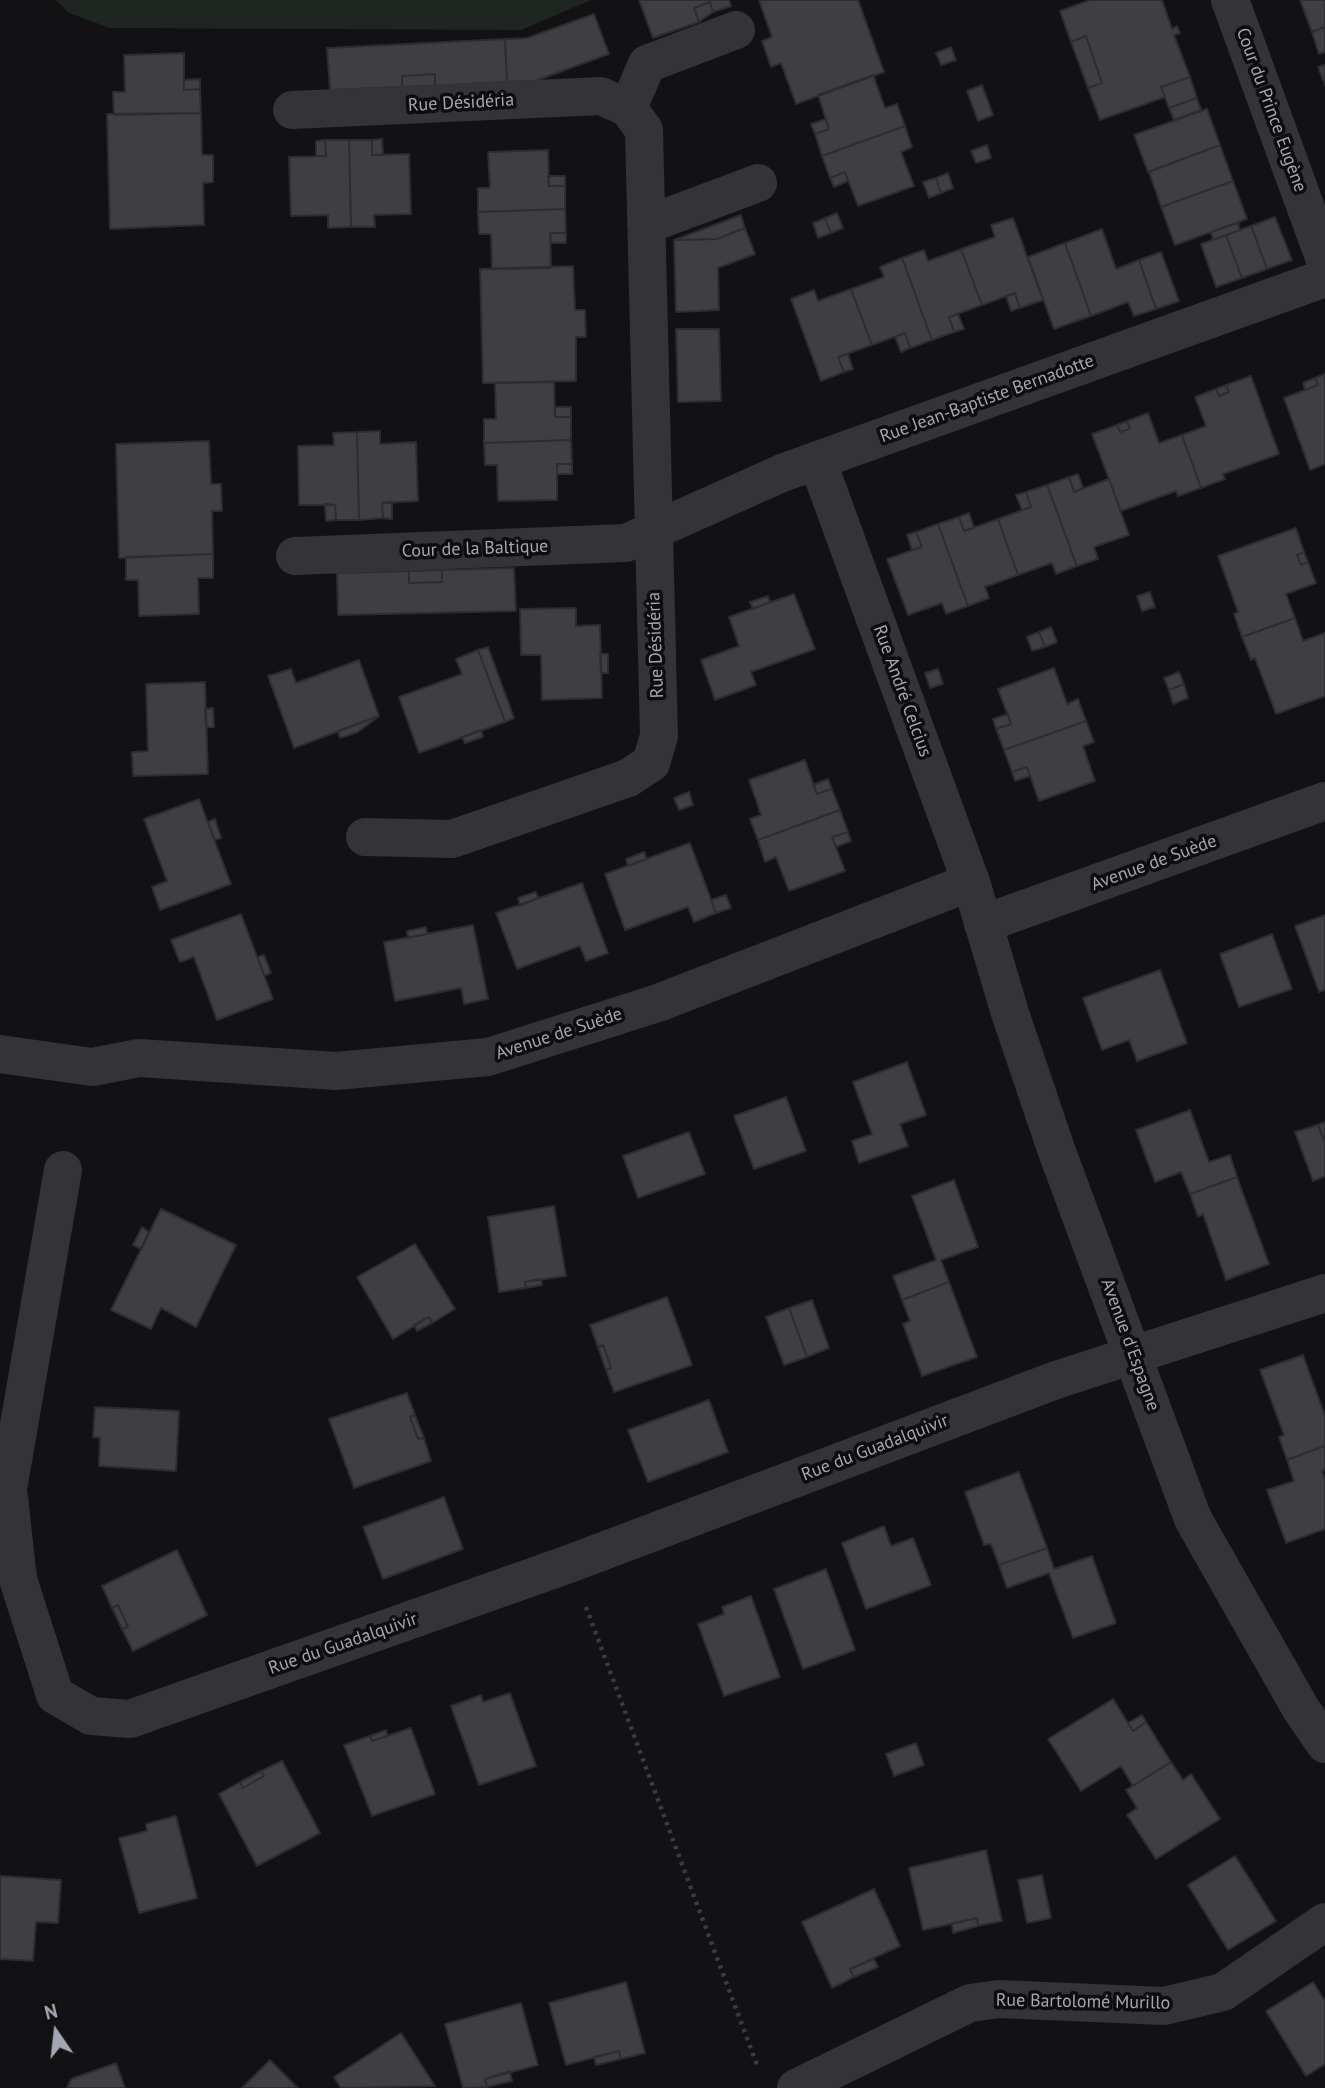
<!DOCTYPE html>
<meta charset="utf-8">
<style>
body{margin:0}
#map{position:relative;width:1325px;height:2088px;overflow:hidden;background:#121214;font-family:"PT Sans",sans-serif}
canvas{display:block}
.north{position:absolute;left:21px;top:1997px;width:70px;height:70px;-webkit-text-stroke:5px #0d0d0e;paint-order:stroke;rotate:346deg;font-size:19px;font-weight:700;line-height:28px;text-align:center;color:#a5a6b3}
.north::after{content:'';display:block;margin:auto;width:24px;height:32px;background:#a5a6b3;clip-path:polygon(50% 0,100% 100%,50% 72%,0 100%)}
</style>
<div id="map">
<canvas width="1325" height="2088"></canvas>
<div class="north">N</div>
</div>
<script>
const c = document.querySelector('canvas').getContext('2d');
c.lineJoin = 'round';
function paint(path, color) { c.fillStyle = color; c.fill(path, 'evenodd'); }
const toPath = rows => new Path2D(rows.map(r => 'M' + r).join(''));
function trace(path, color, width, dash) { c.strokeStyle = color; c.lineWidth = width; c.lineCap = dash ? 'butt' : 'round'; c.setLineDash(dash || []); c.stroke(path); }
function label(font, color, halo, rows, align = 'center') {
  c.font = font + ' "PT Sans",sans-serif'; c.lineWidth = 7; c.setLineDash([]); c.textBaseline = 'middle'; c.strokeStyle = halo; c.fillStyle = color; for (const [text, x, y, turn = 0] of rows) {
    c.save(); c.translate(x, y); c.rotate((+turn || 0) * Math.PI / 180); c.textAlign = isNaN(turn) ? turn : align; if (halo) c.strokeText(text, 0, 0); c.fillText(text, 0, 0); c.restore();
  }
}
paint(toPath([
 [56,0,591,0,521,30,110,28,69,13]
]), '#1f2621');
const building = toPath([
 [639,0,729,0,731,6,713,12,710,2,694,8,699,22,653,38,639,0],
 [759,0,858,0,884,72,796,104,781,63,771,67,762,41,772,37,759,0],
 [1090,0,1162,0,1172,29,1177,26,1180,33,1174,35,1190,77,1161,87,1165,97,1100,120,1088,88,1102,83,1086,36,1071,42,1060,11,1090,0],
 [1300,0,1325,0,1325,27,1312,32,1300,0],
 [710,2,713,12,699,22,694,8,710,2],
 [594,14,609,54,535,81,507,82,505,39,527,38,594,14],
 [1325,27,1325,52,1319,54,1312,32,1325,27],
 [1086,36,1102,83,1088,88,1071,42,1086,36],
 [505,39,507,82,435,86,435,74,402,76,402,87,330,90,327,48,505,39],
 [951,47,956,60,941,65,936,53,951,47],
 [184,53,184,90,200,89,201,113,114,115,113,92,125,92,124,55,184,53],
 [1325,65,1325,85,1318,67,1325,65],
 [435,74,435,86,402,87,402,76,435,74],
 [873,75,885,108,897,104,905,126,822,156,815,134,829,129,818,95,873,75],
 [1190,77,1197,98,1169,108,1161,87,1190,77],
 [200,79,200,89,184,90,184,80,200,79],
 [982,85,993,115,978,121,967,91,982,85],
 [1197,98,1201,110,1174,120,1169,108,1197,98],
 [1207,109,1220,145,1148,172,1134,135,1207,109],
 [201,113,202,155,213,155,213,182,203,183,204,225,110,229,107,114,201,113],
 [826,119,829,129,815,134,811,124,826,119],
 [905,126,912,147,901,152,914,186,858,206,845,172,830,178,822,156,905,126],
 [382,139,383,155,372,155,372,140,382,139],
 [325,140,326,156,316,156,316,141,325,140],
 [325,140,349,140,351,227,328,228,328,215,291,216,289,157,326,156,325,140],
 [349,140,372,140,372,155,409,154,411,214,374,215,375,227,351,227,349,140],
 [987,145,991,158,976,163,971,151,987,145],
 [1220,145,1233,181,1161,207,1149,172,1220,145],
 [548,150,549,186,565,186,565,209,478,212,478,188,490,188,488,152,548,150],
 [845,172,848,181,834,187,830,178,845,172],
 [948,173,953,188,941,193,936,178,948,173],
 [548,176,565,176,565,186,549,186,548,176],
 [936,178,941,193,929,198,923,182,936,178],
 [1233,181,1247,219,1175,245,1161,207,1233,181],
 [565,209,566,233,550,233,551,268,492,269,491,234,479,234,478,212,565,209],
 [837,213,843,228,831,233,825,218,837,213],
 [741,215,745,228,717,239,674,240,741,215],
 [1275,217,1292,260,1267,269,1251,226,1275,217],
 [825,218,831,233,818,238,813,223,825,218],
 [1013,218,1043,300,1020,308,1015,293,982,305,961,249,995,237,991,225,1013,218],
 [1238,223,1240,230,1213,240,1211,232,1238,223],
 [1251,226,1267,269,1242,278,1226,235,1251,226],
 [745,228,755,254,718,268,719,310,676,312,674,240,717,239,745,228],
 [1102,229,1116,269,1139,260,1156,309,1134,316,1128,302,1091,316,1065,243,1102,229],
 [550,233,566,233,566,243,551,243,550,233],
 [1226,235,1242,278,1216,287,1201,244,1226,235],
 [1065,243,1091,316,1054,329,1028,257,1065,243],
 [961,249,982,305,949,317,954,332,932,340,902,258,924,250,928,261,961,249],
 [1161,252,1179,301,1156,309,1139,260,1161,252],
 [902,258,932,340,910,348,905,333,872,345,851,289,884,277,880,267,902,258],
 [573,266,575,310,585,310,586,337,576,337,576,381,483,383,480,269,573,266],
 [851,289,872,345,838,357,844,372,821,381,791,299,814,290,818,301,851,289],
 [1015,293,1020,308,1011,311,1006,296,1015,293],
 [958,314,964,329,954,332,949,317,958,314],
 [676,329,719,329,721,401,678,402,676,329],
 [905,333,910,348,901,352,895,337,905,333],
 [848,354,853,369,844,372,838,357,848,354],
 [1325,374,1325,464,1310,470,1284,398,1318,385,1315,378,1325,374],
 [1251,376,1279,454,1223,474,1225,479,1201,488,1182,435,1206,426,1195,397,1216,389,1219,396,1229,392,1226,385,1251,376],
 [1315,378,1318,385,1305,390,1303,383,1315,378],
 [554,382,555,417,571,417,571,440,484,443,484,419,496,419,495,383,554,382],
 [1226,385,1229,392,1219,396,1216,389,1226,385],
 [555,407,571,407,571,417,555,417,555,407],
 [1148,413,1159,443,1182,435,1201,488,1178,496,1176,491,1121,511,1092,434,1117,425,1120,432,1130,429,1127,421,1148,413],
 [1127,421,1130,429,1120,432,1117,425,1127,421],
 [380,431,380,444,416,442,418,501,382,503,383,518,359,520,357,432,380,431],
 [357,432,359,520,336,520,335,505,299,505,298,446,334,445,333,433,357,432],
 [571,440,572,464,557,464,557,500,498,501,497,465,485,465,484,443,571,440],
 [209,441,211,484,221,484,222,511,212,511,213,554,119,558,116,444,209,441],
 [557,464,572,464,572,474,557,474,557,464],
 [1078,474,1083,488,1074,492,1069,477,1078,474],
 [1069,477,1074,492,1109,479,1129,535,1094,547,1098,559,1077,566,1047,485,1069,477],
 [1047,485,1077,566,1056,574,1052,563,1018,575,998,519,1031,507,1026,492,1047,485],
 [1026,492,1031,507,1022,510,1016,495,1026,492],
 [392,502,392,519,383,518,382,503,392,502],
 [325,504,335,505,336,520,326,521,325,504],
 [969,513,974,528,964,531,959,517,969,513],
 [959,517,964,531,998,519,1018,575,985,587,989,598,968,606,938,524,959,517],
 [938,524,968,606,946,614,942,603,908,615,887,559,922,547,916,532,938,524],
 [1296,528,1304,552,1297,555,1301,565,1308,562,1316,583,1286,594,1295,618,1242,637,1234,614,1238,612,1218,556,1296,528],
 [916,532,922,547,912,550,907,535,916,532],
 [1304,552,1308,562,1301,565,1297,555,1304,552],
 [213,554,213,578,198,578,199,614,139,616,138,580,126,580,126,557,213,554],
 [514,568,516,611,338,615,337,573,409,571,409,583,442,582,442,570,514,568],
 [442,570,442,582,409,583,409,571,442,570],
 [1150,592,1155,607,1142,611,1137,596,1150,592],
 [794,594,815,649,751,672,756,685,715,700,701,660,739,646,729,617,794,594],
 [768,596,770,602,753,609,750,602,768,596],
 [576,608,576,626,600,625,602,698,542,700,541,655,521,655,520,609,576,608],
 [1295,618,1303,641,1325,633,1325,696,1276,714,1255,658,1251,660,1242,637,1295,618],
 [1051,627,1057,642,1045,647,1039,632,1051,627],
 [1039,632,1045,647,1032,651,1027,637,1039,632],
 [488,647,514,718,505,722,478,650,488,647],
 [478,650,505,722,419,753,399,697,462,674,456,659,478,650],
 [600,654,608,654,608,673,601,673,600,654],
 [359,660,379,716,294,748,268,676,291,669,296,683,359,660],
 [1054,668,1067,704,1078,699,1086,721,1004,750,996,729,1011,724,998,689,1054,668],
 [938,669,943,684,930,688,925,673,938,669],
 [1179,672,1184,684,1169,690,1164,678,1179,672],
 [205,682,208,774,133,776,132,752,148,751,146,684,205,682],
 [1184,684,1188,698,1173,704,1169,690,1184,684],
 [213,708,214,727,206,727,205,709,213,708],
 [1008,714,1011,724,996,729,993,719,1008,714],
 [379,716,358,732,340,738,338,731,379,716],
 [1086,721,1094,742,1083,746,1095,781,1039,801,1027,767,1012,772,1004,750,1086,721],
 [481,730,483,737,465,743,462,737,481,730],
 [805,760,817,794,832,789,840,810,758,840,750,819,761,815,749,780,805,760],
 [1027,767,1030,776,1015,781,1012,772,1027,767],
 [828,779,832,789,817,794,813,785,828,779],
 [689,792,693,805,679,810,674,798,689,792],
 [199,799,231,884,160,910,152,887,167,881,144,819,199,799],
 [840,810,848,832,832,837,845,871,789,891,776,857,765,862,758,840,840,810],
 [215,819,221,838,215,840,208,822,215,819],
 [848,832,851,841,836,847,832,837,848,832],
 [690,843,716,913,694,922,688,907,625,930,605,874,690,843],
 [644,852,647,859,628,866,626,859,644,852],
 [582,883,608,953,586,961,580,946,517,969,496,913,582,883],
 [536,892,538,898,520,906,518,898,536,892],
 [726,895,731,908,716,913,711,900,726,895],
 [241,914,273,999,217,1020,194,957,180,962,171,940,241,914],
 [1325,915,1325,990,1319,992,1295,926,1325,915],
 [473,925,488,999,464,1004,461,988,395,1001,384,942,473,925],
 [426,927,427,934,408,938,407,931,426,927],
 [1272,934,1292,989,1239,1007,1220,954,1272,934],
 [264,955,271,973,264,976,258,957,264,955],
 [1160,970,1187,1043,1137,1061,1129,1040,1102,1050,1083,998,1160,970],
 [907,1062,926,1115,900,1124,908,1146,859,1163,852,1141,872,1134,853,1082,907,1062],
 [786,1097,806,1151,754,1169,734,1116,786,1097],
 [1190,1110,1209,1162,1230,1155,1237,1177,1190,1194,1181,1172,1155,1182,1136,1130,1190,1110],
 [1325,1122,1325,1142,1318,1125,1325,1122],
 [1318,1125,1325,1142,1325,1176,1313,1181,1295,1132,1318,1125],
 [689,1132,705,1174,638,1198,623,1156,689,1132],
 [1237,1177,1269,1264,1226,1280,1203,1214,1198,1217,1190,1194,1237,1177],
 [954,1180,978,1247,941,1260,949,1282,902,1300,893,1276,936,1260,912,1196,954,1180],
 [554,1206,566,1276,525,1282,526,1288,499,1292,488,1217,554,1206],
 [161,1209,236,1245,196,1327,161,1308,151,1329,111,1310,161,1209],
 [142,1227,149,1232,141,1249,133,1245,142,1227],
 [415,1244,455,1309,432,1323,429,1317,393,1339,357,1277,415,1244],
 [541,1279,542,1285,526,1288,525,1282,541,1279],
 [949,1282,977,1357,922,1376,903,1324,910,1321,902,1300,949,1282],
 [667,1297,692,1365,614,1392,606,1370,611,1368,603,1345,598,1347,590,1325,667,1297],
 [812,1300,829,1348,807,1357,789,1308,812,1300],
 [789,1308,807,1357,784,1365,766,1317,789,1308],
 [429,1317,432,1323,417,1331,414,1325,429,1317],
 [603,1345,611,1368,606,1370,598,1347,603,1345],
 [1303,1355,1325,1416,1325,1446,1287,1460,1279,1437,1284,1435,1260,1370,1303,1355],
 [407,1393,415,1415,410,1417,418,1439,424,1438,431,1461,354,1488,329,1419,407,1393],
 [709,1400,728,1452,648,1482,628,1430,709,1400],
 [95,1407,179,1411,176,1471,99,1466,100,1438,93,1437,95,1407],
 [415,1415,424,1438,418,1439,410,1417,415,1415],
 [1325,1446,1325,1470,1322,1471,1325,1480,1325,1529,1286,1543,1267,1490,1294,1481,1287,1460,1325,1446],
 [1019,1472,1047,1548,999,1565,991,1544,984,1545,965,1492,1019,1472],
 [444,1497,463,1549,383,1579,363,1527,444,1497],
 [884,1526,891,1546,913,1538,931,1585,866,1609,842,1543,884,1526],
 [1047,1548,1054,1569,1092,1556,1116,1623,1073,1638,1049,1573,1007,1588,999,1565,1047,1548],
 [177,1550,207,1615,133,1651,122,1629,128,1627,118,1605,112,1608,102,1586,177,1550],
 [826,1569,855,1650,803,1669,774,1589,826,1569],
 [751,1596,780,1677,724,1696,698,1624,724,1614,722,1607,751,1596],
 [118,1605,128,1627,122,1629,112,1608,118,1605],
 [510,1693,536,1766,479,1785,451,1706,481,1695,483,1702,510,1693],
 [1113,1699,1133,1731,1146,1722,1171,1762,1133,1786,1121,1766,1081,1791,1048,1739,1113,1699],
 [1142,1715,1146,1722,1133,1731,1128,1723,1142,1715],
 [411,1728,435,1794,372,1816,344,1745,370,1736,372,1741,411,1728],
 [386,1730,388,1736,372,1741,370,1736,386,1730],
 [916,1743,924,1765,894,1776,886,1754,916,1743],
 [282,1761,320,1833,257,1866,219,1794,240,1782,243,1788,264,1776,261,1771,282,1761],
 [1171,1762,1183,1780,1191,1774,1220,1819,1156,1859,1127,1815,1137,1808,1126,1790,1171,1762],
 [261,1771,264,1776,243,1788,240,1782,261,1771],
 [176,1816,197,1898,139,1913,119,1838,147,1831,146,1824,176,1816],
 [986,1850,1002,1921,978,1926,977,1918,923,1930,909,1868,986,1850],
 [1235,1856,1276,1921,1228,1950,1188,1885,1235,1856],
 [1042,1875,1051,1918,1027,1923,1018,1880,1042,1875],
 [0,1876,61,1880,58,1923,36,1922,33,1961,0,1959,0,1876],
 [874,1889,900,1946,850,1969,854,1977,832,1988,802,1922,874,1889],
 [977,1918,978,1926,953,1933,952,1924,977,1918],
 [874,1959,878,1967,854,1977,850,1969,874,1959],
 [626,1982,645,2053,621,2059,619,2051,566,2065,549,2003,626,1982],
 [1313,1982,1325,2001,1325,2064,1306,2076,1266,2011,1313,1982],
 [521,2003,538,2065,485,2079,487,2087,463,2088,445,2024,521,2003],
 [401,2033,435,2086,341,2088,334,2077,401,2033],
 [619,2051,621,2059,596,2065,594,2057,619,2051],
 [270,2060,298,2088,242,2088,270,2060],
 [116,2063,125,2088,67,2088,71,2079,116,2063],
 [510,2071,512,2081,487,2087,485,2079,510,2071]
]);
paint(building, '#3f3f43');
trace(building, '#2d2c2f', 2);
trace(toPath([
 [586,1607,757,2065]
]), '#3a3a3f', 4.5, [3.5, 5]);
trace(toPath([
 [1230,0,1325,260],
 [628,108,647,64,736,30],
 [292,110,601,96,628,108,644,130,659,736,651,763,628,778,452,839,365,837],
 [646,225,758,183],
 [817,460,971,882,1010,1013,1056,1149,1193,1519,1301,1709,1325,1744],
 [295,556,626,543,782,473,1325,278],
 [983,924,1325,801],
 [0,1054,92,1067,139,1058,336,1071,488,1057,658,1003,971,882],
 [63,1170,8,1489,18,1579,55,1695,91,1716,130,1719,569,1564,1056,1380,1325,1293],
 [796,2088,970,2003,999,1999,1164,2006,1223,1992,1325,1922]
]), '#343438', 38);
label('18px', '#a5a6b3', '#0d0d0e', [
 ["Rue Désidéria",461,103,-3],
 ["Cour du Prince Eugène",1271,110,70],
 ["Rue Jean-Baptiste Bernadotte",987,399,-20],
 ["Cour de la Baltique",475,549,-2],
 ["Rue Désidéria",656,645,-92],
 ["Rue André Celcius",902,691,70],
 ["Avenue de Suède",1154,863,-20],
 ["Avenue de Suède",559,1034,-18],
 ["Avenue d'Espagne",1130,1345,70],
 ["Rue du Guadalquivir",875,1448,-21],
 ["Rue du Guadalquivir",343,1644,-19],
 ["Rue Bartolomé Murillo",1083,2002,1]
]);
</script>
